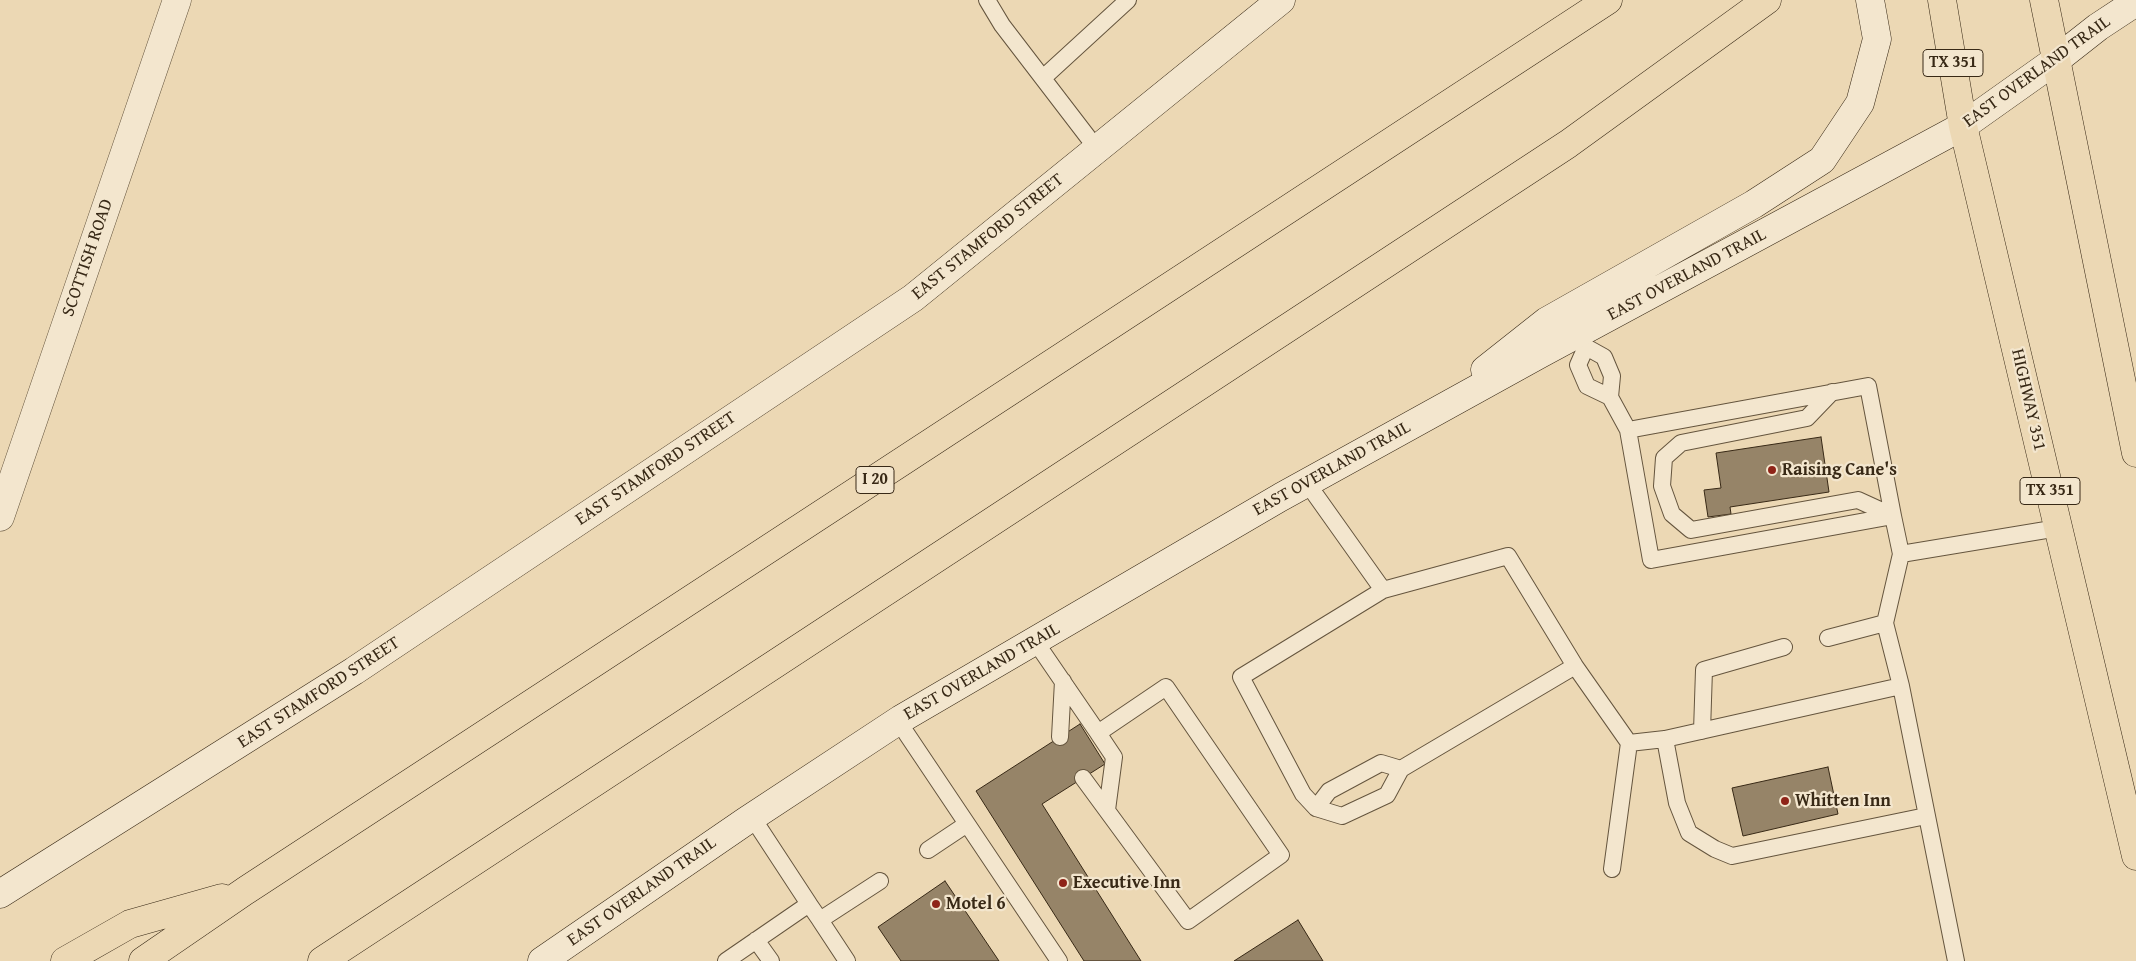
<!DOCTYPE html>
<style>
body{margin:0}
canvas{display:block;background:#ecd8b4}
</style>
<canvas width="2136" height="961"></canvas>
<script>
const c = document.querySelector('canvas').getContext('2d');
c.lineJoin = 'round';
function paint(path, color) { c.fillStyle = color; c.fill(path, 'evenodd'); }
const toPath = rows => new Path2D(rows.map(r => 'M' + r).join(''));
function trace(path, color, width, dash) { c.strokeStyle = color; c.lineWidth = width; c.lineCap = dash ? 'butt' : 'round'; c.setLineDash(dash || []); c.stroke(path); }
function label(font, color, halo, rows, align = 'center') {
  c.font = font + ' "Gentium Book Plus",serif'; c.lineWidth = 4.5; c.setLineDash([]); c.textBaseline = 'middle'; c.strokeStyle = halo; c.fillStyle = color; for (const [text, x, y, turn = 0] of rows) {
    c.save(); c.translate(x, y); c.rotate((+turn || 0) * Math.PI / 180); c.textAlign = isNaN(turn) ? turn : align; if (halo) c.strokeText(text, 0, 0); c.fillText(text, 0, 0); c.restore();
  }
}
const building = toPath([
 [1821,437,1829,492,1730,507,1731,514,1708,517,1704,490,1721,488,1716,453,1821,437],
 [1080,724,1105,764,1042,804,1141,961,1084,961,976,791,1080,724],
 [1828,767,1838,814,1743,836,1732,788,1828,767],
 [945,881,999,961,901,961,878,927,945,881],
 [1298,920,1323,961,1234,961,1298,920]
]);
paint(building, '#968468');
trace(building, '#382916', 1);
const service = toPath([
 [987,0,1002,25,1097,149],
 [1043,78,1128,0],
 [1610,397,1587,386,1578,365,1586,347,1604,357,1612,376,1610,397,1628,430,1651,560,1893,516,1868,386,1628,430],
 [1307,483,1383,590],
 [1901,554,2058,528],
 [1828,638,1885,623],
 [1035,641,1098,733,1166,687,1281,855,1188,921,1083,778],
 [1575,666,1401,769,1381,763,1329,791,1316,808,1303,794,1241,677,1383,590,1508,556,1575,666,1629,743,1665,739,1901,686,1885,623,1901,554,1893,516,1858,500,1691,530,1672,514,1662,486,1664,458,1681,443,1807,418,1832,392],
 [1901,686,1956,961],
 [898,721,1059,961],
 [1702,731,1704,670,1784,647],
 [1098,733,1114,757,1107,810],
 [1060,737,1063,681],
 [1665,739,1677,803,1689,833,1715,849,1732,856,1926,816],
 [1316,808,1342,816,1387,795,1401,769],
 [928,850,967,824],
 [1612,869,1629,743],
 [809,904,820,920,880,881],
 [820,920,847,961],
 [756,940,771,961],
 [726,961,809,904,752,817]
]);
const minor = toPath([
 [0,517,177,0]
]);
const secondary = toPath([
 [1485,370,1547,321,1754,204,1822,160,1860,103,1877,39,1870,0],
 [0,894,354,671,913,298,1281,0],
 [542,961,746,821,901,719,1281,497,1540,354,1963,126,2056,60,2098,27,2136,2]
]);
const primary = toPath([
 [1942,0,1963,126,2136,856],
 [2044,0,2136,453]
]);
const motorway = toPath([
 [65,961,130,924,222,898],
 [143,961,245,891,1608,0],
 [322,961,1568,144,1767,0]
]);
trace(service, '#65553e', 18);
trace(minor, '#65553e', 29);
trace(secondary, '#382916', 29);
trace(primary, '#382916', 29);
trace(motorway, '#382916', 29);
trace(service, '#f3e6ce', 16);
trace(minor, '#f3e6ce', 28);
trace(secondary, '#f3e6ce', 28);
trace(primary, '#ecd8b4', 28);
trace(motorway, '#ecd8b4', 28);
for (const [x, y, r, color] of [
 [1772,470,5,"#8f2418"],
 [1785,801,5,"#8f2418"],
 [1063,883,5,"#8f2418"],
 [936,904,5,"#8f2418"]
]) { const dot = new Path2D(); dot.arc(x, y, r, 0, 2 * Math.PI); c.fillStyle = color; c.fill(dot); trace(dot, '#f3e6ce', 2); }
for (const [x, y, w] of [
 [1953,63,60],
 [875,480,38],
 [2050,491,60]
]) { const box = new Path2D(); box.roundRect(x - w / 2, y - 13.5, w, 27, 4); c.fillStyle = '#f3e6ce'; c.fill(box); trace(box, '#382916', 1); }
label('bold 16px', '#382916', null, [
 ["TX 351",1953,63],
 ["I 20",875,480],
 ["TX 351",2050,491]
]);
label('18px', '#382916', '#f3e6ce', [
 ["EAST OVERLAND TRAIL",2037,72,-36],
 ["EAST STAMFORD STREET",988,237,-39],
 ["SCOTTISH ROAD",88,258,-71],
 ["EAST OVERLAND TRAIL",1687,275,-28],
 ["HIGHWAY 351",2028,400,77],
 ["EAST STAMFORD STREET",656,469,-34],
 ["EAST OVERLAND TRAIL",1332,469,-29],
 ["EAST OVERLAND TRAIL",982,672,-30],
 ["EAST STAMFORD STREET",319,693,-33],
 ["EAST OVERLAND TRAIL",642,892,-35]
]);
label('bold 18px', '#382916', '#f3e6ce', [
 ["Raising Cane's",1782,470],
 ["Whitten Inn",1795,801],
 ["Executive Inn",1073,883],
 ["Motel 6",946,904]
], 'left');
</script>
